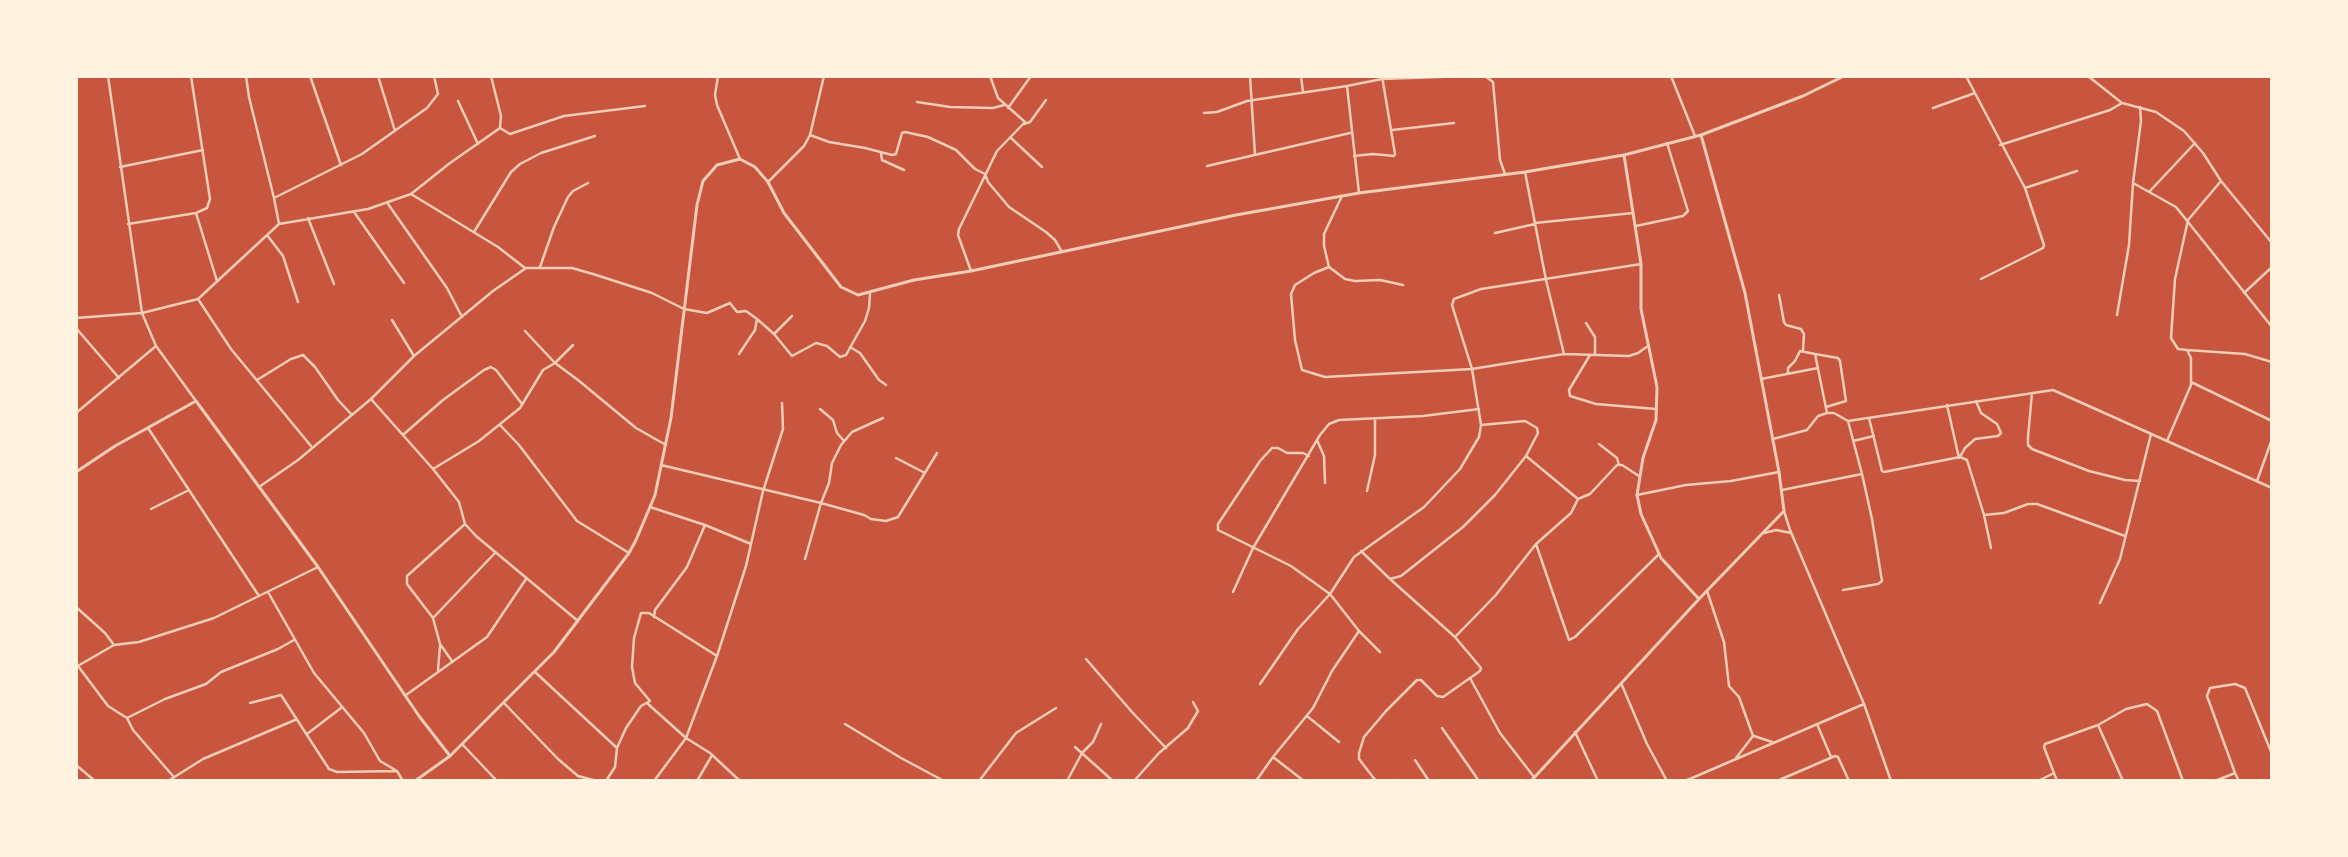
<!DOCTYPE html>
<style>
body{margin:0}
#map{position:relative;width:2348px;height:857px;overflow:hidden;background:#c8553d;font-family:Manrope,sans-serif}
canvas{display:block}
.frame{position:absolute;inset:0;border:78px solid #fff3e0;pointer-events:none}
</style>
<div id="map">
<canvas width="2348" height="857"></canvas>
<div class="frame"></div>
</div>
<script>
const c = document.querySelector('canvas').getContext('2d');
c.lineJoin = 'round';
const toPath = rows => new Path2D(rows.map(r => 'M' + r).join(''));
function trace(path, color, width, dash) { c.strokeStyle = color; c.lineWidth = width; c.lineCap = dash ? 'butt' : 'round'; c.setLineDash(dash || []); c.stroke(path); }
trace(toPath([
 [108,76,142,313,156,346,196,401],
 [246,76,249,97,274,198,279,224],
 [310,76,341,165],
 [378,76,395,131],
 [718,76,715,95,717,105,740,159],
 [1250,76,1255,155],
 [1301,76,1303,92],
 [1485,76,1493,82,1500,160,1505,174],
 [1671,76,1695,136],
 [1966,76,2025,188,2044,245,2043,248,1981,279],
 [2088,76,2122,103,2156,112,2184,131,2203,153,2221,181,2272,243],
 [1347,86,1382,79,1468,76],
 [458,101,478,144],
 [917,102,950,107,993,108,1004,105],
 [1008,108,1031,76],
 [1933,108,1975,93],
 [1204,113,1217,112,1247,101,1347,86,1359,193],
 [1024,124,1030,122,1046,100],
 [500,128,510,134,564,116,645,106],
 [1392,130,1454,123],
 [810,135,829,142,865,148,892,155,896,154,902,133,905,132,928,137,956,150,975,169,985,174,988,182,1009,207,1046,232,1055,240,1062,252],
 [1011,138,1042,167],
 [2000,145,2110,110,2122,103],
 [881,153,882,160,904,170],
 [1354,156,1373,154,1394,156,1395,154,1382,76],
 [1207,166,1350,133],
 [120,167,203,150],
 [1525,172,1546,280,1564,354],
 [768,182,804,146,810,135,824,76],
 [2133,183,2176,207,2272,327],
 [2025,188,2077,171],
 [2150,191,2195,143],
 [411,194,450,163,500,128,501,116,491,76],
 [274,198,362,154,427,108,438,94,434,76],
 [1341,198,1324,234,1324,246,1329,267,1345,279,1355,281,1380,280,1403,285],
 [388,204,447,288,462,317],
 [354,212,404,283],
 [196,213,217,281],
 [308,218,334,284],
 [1535,223,1633,213],
 [128,224,196,213,207,208,210,199,191,76],
 [1636,226,1683,216,1688,211,1667,143],
 [474,232,511,172,520,164,541,153,595,136],
 [1495,233,1535,224],
 [267,235,283,256,298,302],
 [540,267,554,227,568,197,573,191,588,183],
 [1329,267,1314,273,1295,285,1291,294,1295,340,1302,370,1325,377,1472,369,1564,354,1629,356,1638,353,1648,346],
 [971,271,958,235,959,229,997,151,1025,122,998,98,990,76],
 [2244,293,2272,267],
 [1779,295,1784,322,1786,325,1801,329,1804,334,1803,351],
 [198,299,231,349,311,446],
 [2117,315,2129,245,2133,183,2141,121,2140,107],
 [76,318,142,313,198,299,279,224,368,209,411,194,498,247,525,268],
 [392,320,414,356],
 [1586,323,1595,337,1595,354],
 [76,328,119,378],
 [525,331,555,363,578,380,636,428,666,445],
 [774,334,792,316],
 [850,347,860,353,879,380,886,385],
 [2187,350,2245,354,2272,362],
 [739,354,755,330,757,319],
 [1815,354,1838,358,1840,361,1846,401,1826,407],
 [1590,355,1569,390,1570,396,1596,404,1656,409],
 [1788,374,1788,368,1795,361,1800,351,1815,354,1827,413],
 [1761,379,1818,368],
 [257,380,291,359,303,355,315,367,338,400,352,415],
 [2191,382,2272,421],
 [2032,393,2028,437,2028,445,2032,449,2089,471,2125,480,2140,481],
 [371,399,433,469,459,502,465,524,476,536,578,621],
 [1947,405,1959,458],
 [820,409,833,420,837,433,844,441],
 [76,413,156,346],
 [1869,418,1882,471,1884,472,1960,457,1967,460,1984,515,1991,548],
 [500,425,519,445,577,521,629,553],
 [148,428,259,596],
 [404,434,443,400,484,370,491,367,496,370,522,404],
 [1773,439,1807,430,1818,416,1827,413,1834,413,1848,421,2053,390,2272,488],
 [1317,440,1324,456,1325,483],
 [1853,441,1874,436],
 [2167,441,2191,385,2191,358,2187,350,2178,349,2171,338,2175,279,2188,220,2221,181],
 [1599,444,1617,458,1619,465],
 [1309,456,1303,453,1287,453,1278,448,1272,448,1260,461,1218,524,1218,530,1291,566,1330,594,1359,631,1380,652],
 [1526,456,1578,499],
 [1960,457,1965,448,1975,439,1998,436,2001,433,1997,424,1981,413,1976,401],
 [896,458,925,473],
 [661,465,821,503,864,515,871,519,886,521,898,517,937,453],
 [433,469,479,441,520,408,543,370,555,363,573,345],
 [2257,481,2272,439],
 [259,487,298,460,371,399,414,356,493,291,526,268,572,268,593,274,652,293,684,309,707,313,730,303,737,312,746,311,757,319,774,334,792,356,816,343,827,346,840,357,846,355,865,321,869,308,870,294],
 [1782,490,1862,474,1848,421],
 [1367,491,1375,455,1375,419],
 [1637,495,1686,485,1731,481,1779,472],
 [650,507,705,525,751,544,746,566,717,656,686,738,654,781],
 [151,509,189,490],
 [1784,511,1790,530,1864,704,1891,781],
 [1984,515,2004,513,2028,504,2037,504,2125,536],
 [1764,533,1776,530,1791,533],
 [751,544,763,491,783,429,782,403],
 [1536,544,1569,640,1575,637,1659,554],
 [1361,551,1390,579,1455,637,1481,668,1480,671,1443,697,1437,696,1421,680,1417,680,1386,711,1364,737,1359,753,1359,759,1376,781],
 [805,559,821,503,829,483,832,463,841,445,852,432,883,418],
 [1390,579,1401,576,1463,527,1495,495,1526,456,1538,433,1537,428,1525,421,1481,425],
 [1843,590,1878,584,1882,581,1872,519,1862,474],
 [1707,591,1724,642,1729,686,1739,697,1753,736],
 [268,592,314,673,364,733,380,761,397,771,403,781],
 [1233,592,1253,548,1320,435,1329,424,1339,420,1423,416,1479,409],
 [2100,603,2120,559,2151,434],
 [76,607,105,633,114,645],
 [654,617,655,610,687,567,705,525],
 [433,618,495,553],
 [1455,637,1495,596,1536,544,1571,513,1578,499,1590,494,1617,465,1622,465,1639,476],
 [1086,659,1132,712,1166,748],
 [452,661,440,644,433,618,407,584,407,576,465,524],
 [78,666,108,706,127,718,133,730,173,776],
 [76,667,114,645,139,642,214,618,318,567],
 [438,670,440,646],
 [535,672,617,748],
 [1470,678,1500,733,1534,777],
 [1621,683,1647,744,1667,781],
 [1260,684,1298,629,1330,594,1354,557,1424,507,1460,469,1479,437,1481,425,1472,369,1452,305,1454,299,1481,289,1641,264],
 [406,695,487,637,526,579],
 [250,703,281,695,329,769,337,772,397,771],
 [504,703,558,759,578,776,597,781],
 [648,704,686,738,710,753,740,781],
 [1307,716,1339,742],
 [127,718,165,699,206,684,221,672,278,649,294,640],
 [845,724,901,758,944,781],
 [1817,724,1831,757],
 [1442,728,1479,781],
 [1575,732,1598,781],
 [307,734,341,708],
 [1754,736,1772,742],
 [463,745,497,781],
 [1075,747,1113,781],
 [1273,757,1304,781],
 [1736,758,1753,736],
 [1415,760,1429,781],
 [76,765,95,781],
 [2235,773,2207,696,2210,688,2235,684,2245,688,2272,754],
 [1399,780,1399,781],
 [168,781,203,759,295,720],
 [606,781,615,767,617,748,626,728,641,706,650,701,635,683,632,667,634,638,641,613,649,613,717,656],
 [697,781,711,757],
 [979,781,1016,733,1056,708],
 [1067,781,1082,753,1093,742,1101,724],
 [1134,781,1159,753,1188,728,1198,711,1193,702],
 [1256,781,1273,757,1313,708,1332,671,1359,631],
 [1685,781,1864,704],
 [1777,781,1835,756,1838,757,1849,781],
 [2038,781,2054,773],
 [2057,781,2044,747,2045,744,2098,725],
 [2123,781,2098,725,2126,709,2147,704,2157,711,2183,781],
 [2215,781,2235,773,2239,781]
]), '#f1ccb7', 2.5);
trace(toPath([
 [1624,155,1641,264,1641,309,1657,387,1656,420,1643,458,1637,495,1641,514,1661,558,1699,599],
 [76,472,115,446,196,401,318,567,419,716,450,756,415,781],
 [450,756,554,652,629,553,636,540,655,495,671,418,697,205,703,181,717,165,740,159,755,167,768,182,784,213,841,287,858,295,914,280,971,271,1236,215,1359,193,1525,172,1624,155,1701,135,1803,96,1844,76],
 [1531,781,1699,599,1784,511,1779,472,1745,293,1701,135]
]), '#f1ccb7', 3);
</script>
